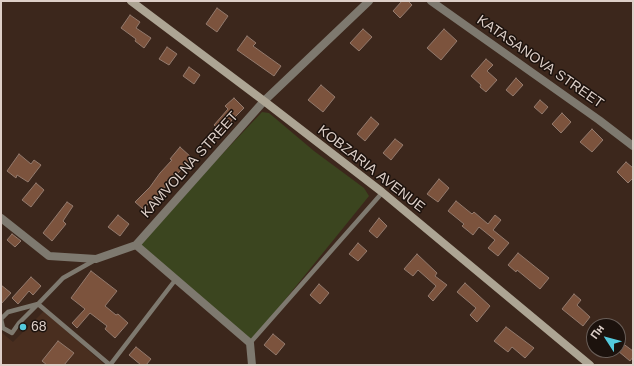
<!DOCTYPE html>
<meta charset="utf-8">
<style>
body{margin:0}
#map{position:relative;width:634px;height:366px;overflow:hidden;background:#3c271c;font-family:Arial,sans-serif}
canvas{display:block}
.frame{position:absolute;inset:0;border:2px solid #ddcfc8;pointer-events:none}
.north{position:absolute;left:586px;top:318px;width:40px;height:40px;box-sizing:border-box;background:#1c120d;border:1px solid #695e58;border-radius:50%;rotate:306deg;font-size:11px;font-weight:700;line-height:16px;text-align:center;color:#ddcfc8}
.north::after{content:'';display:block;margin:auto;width:14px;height:18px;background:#54cadd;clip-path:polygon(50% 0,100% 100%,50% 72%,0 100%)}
</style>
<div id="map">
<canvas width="634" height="366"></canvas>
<div class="frame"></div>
<div class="north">Пн</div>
</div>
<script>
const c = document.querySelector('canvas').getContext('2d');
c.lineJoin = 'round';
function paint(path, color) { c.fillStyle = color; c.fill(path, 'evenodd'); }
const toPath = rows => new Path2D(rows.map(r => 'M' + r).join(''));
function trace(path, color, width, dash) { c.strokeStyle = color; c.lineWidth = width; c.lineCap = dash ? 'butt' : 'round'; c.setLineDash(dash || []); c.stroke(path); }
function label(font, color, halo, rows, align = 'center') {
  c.font = font + ' Arial,sans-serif'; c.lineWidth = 3; c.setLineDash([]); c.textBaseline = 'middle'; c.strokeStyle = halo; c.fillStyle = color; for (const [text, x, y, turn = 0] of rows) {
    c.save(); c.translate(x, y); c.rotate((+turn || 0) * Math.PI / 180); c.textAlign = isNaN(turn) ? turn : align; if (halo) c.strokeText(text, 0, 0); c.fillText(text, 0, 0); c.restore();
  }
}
paint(toPath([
 [44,311,105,365,1,365,1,332,13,342]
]), '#492e1f');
paint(toPath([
 [262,112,269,113,314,151,364,188,369,196,250,343,136,245]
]), '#3b451f');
const building = toPath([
 [402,1,408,1,412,5,400,18,393,11,402,1],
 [217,8,228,16,217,32,206,24,217,8],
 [130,15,140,22,136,28,151,38,144,48,135,41,136,39,121,28,130,15],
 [363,29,372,37,359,51,350,43,363,29],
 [444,29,457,41,441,60,427,48,444,29],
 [247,36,256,43,253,46,281,66,274,76,237,50,247,36],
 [167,47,177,54,169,65,159,59,167,47],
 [486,59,493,65,487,71,497,80,486,92,480,87,481,85,471,76,486,59],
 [189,67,200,75,194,84,183,76,189,67],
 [516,78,523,85,513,96,506,90,516,78],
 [321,85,335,97,323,112,308,100,321,85],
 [234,98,244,108,231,121,233,123,224,134,214,125,228,109,225,106,234,98],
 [540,100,548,107,542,114,534,107,540,100],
 [562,113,571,122,561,133,552,124,562,113],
 [371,117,379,124,365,141,357,134,371,117],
 [592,129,603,140,592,152,580,142,592,129],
 [395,139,403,145,391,160,383,153,395,139],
 [180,147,192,158,158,195,143,209,135,202,150,187,160,173,172,160,170,159,180,147],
 [19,154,31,164,34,160,41,165,28,182,17,175,16,178,7,171,19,154],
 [626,162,633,168,633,178,628,183,617,172,626,162],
 [439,179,449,188,438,202,427,194,439,179],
 [36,183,44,190,31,207,22,200,36,183],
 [456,201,472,214,474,212,488,224,495,215,501,220,493,230,509,243,498,256,488,248,495,240,479,227,473,235,462,226,464,224,448,211,456,201],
 [67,202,73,206,63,221,66,224,52,241,43,233,67,202],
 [118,215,129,224,120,236,108,227,118,215],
 [379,218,387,226,377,238,369,231,379,218],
 [12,234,21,241,15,247,7,240,12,234],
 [358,243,367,251,358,261,349,254,358,243],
 [518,253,549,278,540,289,517,270,516,272,508,265,518,253],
 [417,254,437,273,435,276,447,285,433,301,428,296,436,286,418,270,413,276,404,269,417,254],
 [91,271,117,291,105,306,116,315,118,314,128,323,115,338,105,329,107,326,90,313,77,328,72,323,85,309,71,298,91,271],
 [31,277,41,286,33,295,29,291,18,304,12,298,31,277],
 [465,283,490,306,477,322,470,315,476,308,457,292,465,283],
 [319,284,329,293,320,304,310,295,319,284],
 [1,285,11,293,1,304,1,285],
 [574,294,581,300,577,305,590,317,583,326,562,309,574,294],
 [506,327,534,348,525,358,512,347,508,352,494,341,506,327],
 [273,334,285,344,276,355,264,345,273,334],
 [618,340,633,351,633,357,630,361,618,351,618,340],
 [58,341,74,353,64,365,47,365,42,361,58,341],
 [136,347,151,359,146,365,141,365,129,355,136,347]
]);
paint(building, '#7c533d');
trace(building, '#937a6d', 1);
trace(toPath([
 [38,304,8,312,1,319,3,328,12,333,19,323,38,304,63,278,95,260],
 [38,304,110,365],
 [250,343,382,193],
 [110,365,176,279]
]), '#7e796f', 4.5);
trace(toPath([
 [431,1,599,120,633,146],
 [1,218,49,256,96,259,136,245,264,101,369,1],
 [136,245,250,343,252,365]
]), '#7e796f', 8);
trace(toPath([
 [131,1,264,101,382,192,590,365]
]), '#ada594', 8);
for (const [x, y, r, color] of [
 [23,327,4,"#54cadd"]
]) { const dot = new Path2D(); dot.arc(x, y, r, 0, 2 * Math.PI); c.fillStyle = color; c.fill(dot); trace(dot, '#1c120d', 1.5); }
label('14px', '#ddcfc8', '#1c120d', [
 ["KATASANOVA STREET",540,62,35],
 ["KAMVOLNA STREET",190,165,-48],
 ["KOBZARIA AVENUE",371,169,38]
]);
label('14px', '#ddcfc8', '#1c120d', [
 ["68",31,327]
], 'left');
</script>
